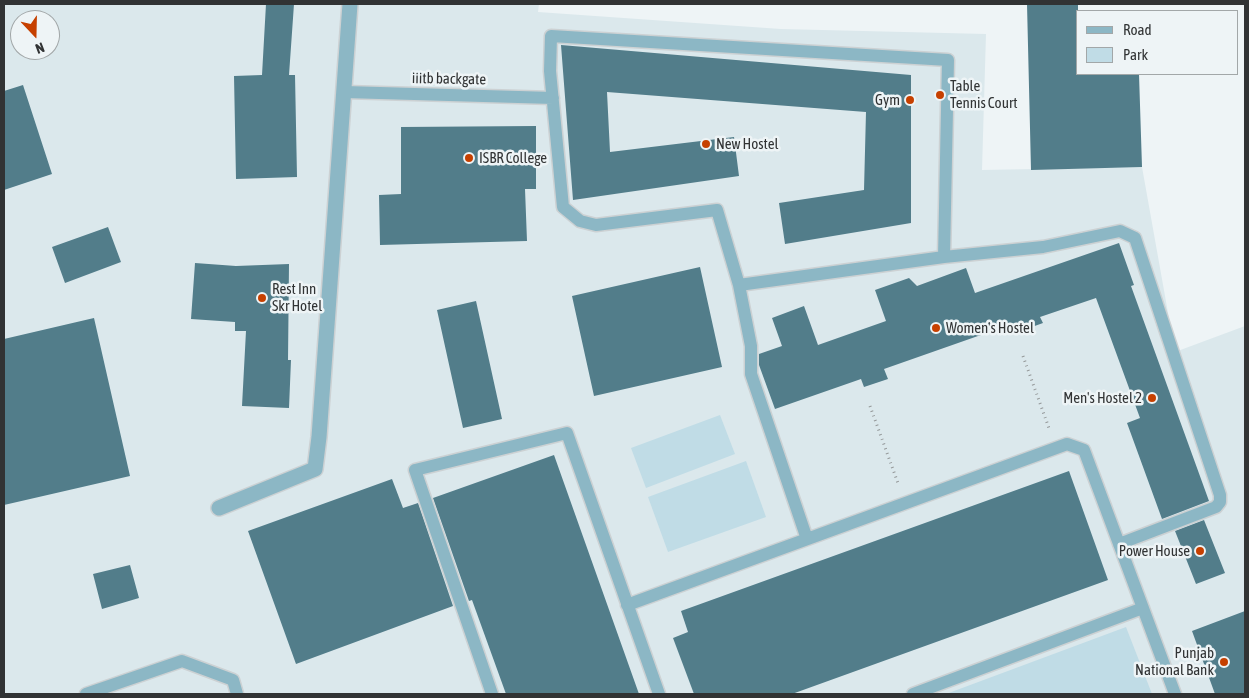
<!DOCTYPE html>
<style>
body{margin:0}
#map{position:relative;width:1249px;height:698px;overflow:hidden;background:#eef4f6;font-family:"Asap Condensed",sans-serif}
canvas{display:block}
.frame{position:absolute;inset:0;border:5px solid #313334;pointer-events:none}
.legend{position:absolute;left:1076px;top:10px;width:162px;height:65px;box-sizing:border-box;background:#eef4f6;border:1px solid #a2a7a8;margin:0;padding:6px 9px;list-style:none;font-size:15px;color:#313334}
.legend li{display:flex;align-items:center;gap:10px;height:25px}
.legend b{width:25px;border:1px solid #a2a7a8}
.north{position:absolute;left:10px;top:10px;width:50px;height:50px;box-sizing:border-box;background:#eef4f6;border:1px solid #a2a7a8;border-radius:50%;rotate:159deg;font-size:14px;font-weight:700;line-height:20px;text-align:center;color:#313334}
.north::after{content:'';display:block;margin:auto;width:18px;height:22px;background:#c64000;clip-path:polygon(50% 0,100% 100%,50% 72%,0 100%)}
</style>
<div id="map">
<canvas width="1249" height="698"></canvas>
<div class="frame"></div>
<ul class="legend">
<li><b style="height:6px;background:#8cb7c5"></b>Road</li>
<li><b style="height:14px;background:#c0dce6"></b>Park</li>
</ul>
<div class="north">N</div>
</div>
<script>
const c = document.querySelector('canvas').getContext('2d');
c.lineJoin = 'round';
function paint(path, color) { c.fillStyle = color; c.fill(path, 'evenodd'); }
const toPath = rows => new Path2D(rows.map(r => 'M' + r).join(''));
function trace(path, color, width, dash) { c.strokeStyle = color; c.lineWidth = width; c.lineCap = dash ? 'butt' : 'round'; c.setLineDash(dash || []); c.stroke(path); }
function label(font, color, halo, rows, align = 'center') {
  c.font = font + ' "Asap Condensed",sans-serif'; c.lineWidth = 5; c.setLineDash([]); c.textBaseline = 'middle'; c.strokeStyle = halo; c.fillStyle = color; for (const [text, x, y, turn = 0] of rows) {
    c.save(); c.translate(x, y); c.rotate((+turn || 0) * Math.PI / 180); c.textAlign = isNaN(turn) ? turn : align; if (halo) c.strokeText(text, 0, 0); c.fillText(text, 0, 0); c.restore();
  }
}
paint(toPath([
 [4,4,539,4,538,12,781,29,986,34,982,170,1142,167,1175,352,1245,326,1245,694,4,694],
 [20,20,50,20,50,50,20,50]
]), '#dbe8ec');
paint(toPath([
 [720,415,735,454,646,488,631,448],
 [746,461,766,517,668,552,648,497],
 [1126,627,1152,694,946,694]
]), '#c0dce6');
paint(toPath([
 [266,4,294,4,289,75,295,75,297,177,236,179,234,76,262,75],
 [1027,4,1078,4,1078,74,1139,74,1142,167,1031,170],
 [561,45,911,75,911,223,785,244,779,203,864,190,866,112,607,92,610,152,734,137,739,176,573,200],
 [23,85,52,174,4,190,4,91],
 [536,126,536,189,525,189,527,241,380,245,379,195,401,194,401,127],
 [108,227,121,262,65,283,52,247],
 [1119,243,1134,285,1131,286,1209,501,1162,519,1127,423,1140,418,1096,298,1040,317,1043,323,1018,332,1015,323,884,369,888,379,864,387,861,379,775,409,759,365,759,354,782,346,772,318,804,306,818,345,886,321,875,290,909,278,917,286,966,268,975,293],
 [195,263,236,266,289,264,288,360,291,360,289,408,242,406,246,331,235,331,235,322,191,319],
 [700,267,722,367,594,396,572,296],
 [476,301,502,419,463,428,437,310],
 [94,318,130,476,4,505,4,339],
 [554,455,639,694,506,694,472,600,469,601,433,498],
 [1069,471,1108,580,792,694,694,694,673,638,688,632,681,611],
 [392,479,403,508,418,503,453,606,296,664,248,531],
 [1204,520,1225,573,1196,584,1175,531],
 [130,565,139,598,102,609,93,574],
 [1245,611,1245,694,1215,694,1192,631]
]), '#527d8a');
const lane = toPath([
 [345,92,553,98],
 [739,285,717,210,596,225,580,221,563,207,550,71,551,36,948,60,944,257],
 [807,539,751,374,751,346,739,285,944,257,1043,247,1120,231,1135,238,1220,495,1220,502,1216,507,1119,544],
 [627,605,1067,444,1084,450,1175,694],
 [86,694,182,661,233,680,237,694],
 [492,694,415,470,567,433,659,694],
 [913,694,1143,608]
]);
const street = toPath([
 [219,508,315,469,319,437,350,4]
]);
trace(lane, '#ccd1d3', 15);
trace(street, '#ccd1d3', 18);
trace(toPath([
 [1023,356,1050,431],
 [870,406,899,486]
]), '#95999a', 3, [1, 4]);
trace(lane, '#8cb7c5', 12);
trace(street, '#8cb7c5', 15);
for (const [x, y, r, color] of [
 [940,95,5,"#c64000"],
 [910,100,5,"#c64000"],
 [706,144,5,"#c64000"],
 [469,158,5,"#c64000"],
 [262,298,5,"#c64000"],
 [936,328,5,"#c64000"],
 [1152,398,5,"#c64000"],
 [1200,551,5,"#c64000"],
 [1224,662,5,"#c64000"]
]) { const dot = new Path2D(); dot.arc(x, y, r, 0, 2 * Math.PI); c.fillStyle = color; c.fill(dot); trace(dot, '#eef4f6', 2); }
label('15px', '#313334', '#eef4f6', [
 ["iiitb backgate",449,79,1]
]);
label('15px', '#313334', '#eef4f6', [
 ["Table",950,86],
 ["Tennis Court",950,103],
 ["Gym",900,100,"right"],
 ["New Hostel",716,144],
 ["ISBR College",479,158],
 ["Rest Inn",272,289],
 ["Skr Hotel",272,306],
 ["Women's Hostel",946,328],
 ["Men's Hostel 2",1142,398,"right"],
 ["Power House",1190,551,"right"],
 ["Punjab",1214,653,"right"],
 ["National Bank",1214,670,"right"]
], 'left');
</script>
